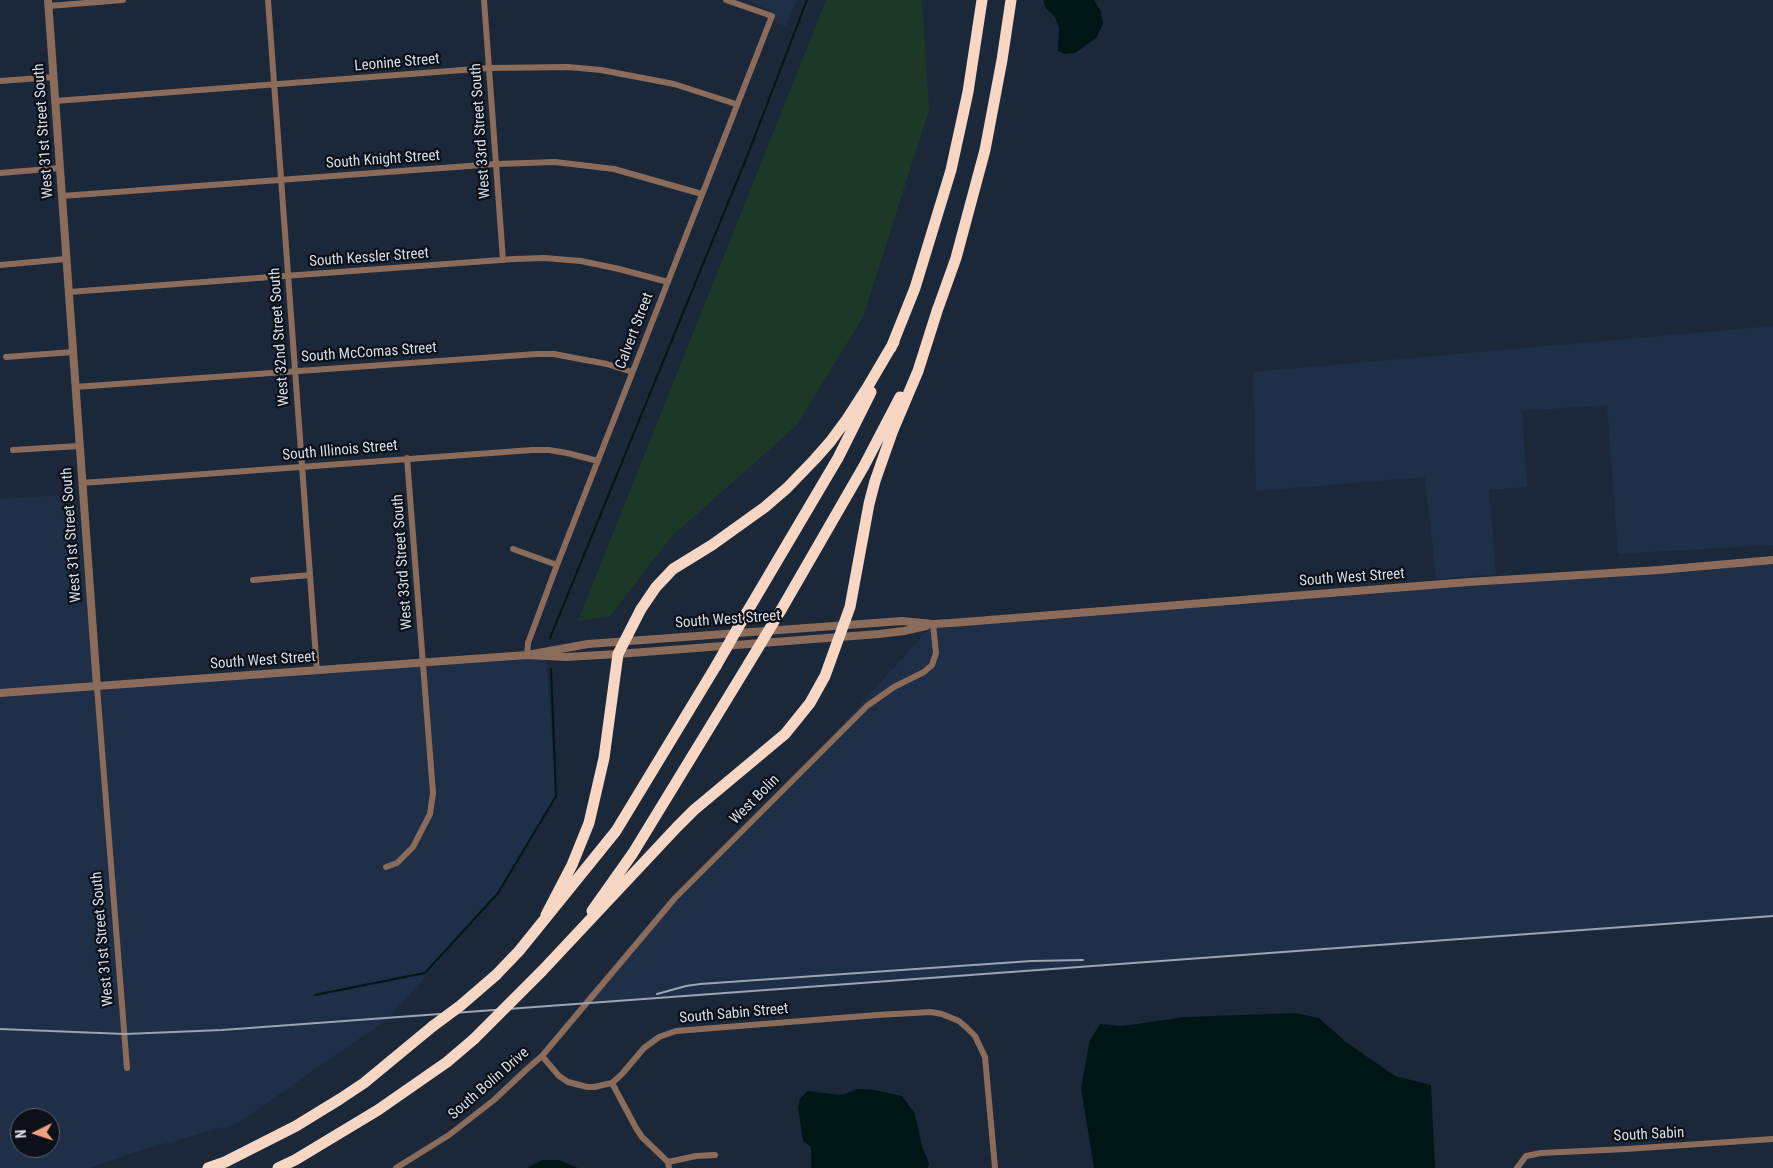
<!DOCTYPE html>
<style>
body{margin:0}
#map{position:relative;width:1773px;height:1168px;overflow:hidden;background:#1b283a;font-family:"Roboto Condensed",sans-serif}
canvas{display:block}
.north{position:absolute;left:10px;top:1108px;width:50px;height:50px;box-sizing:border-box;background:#0b1019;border:1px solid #5d636d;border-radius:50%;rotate:266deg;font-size:14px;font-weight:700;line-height:20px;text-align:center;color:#d7dfeb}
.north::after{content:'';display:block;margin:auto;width:18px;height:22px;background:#f1a17d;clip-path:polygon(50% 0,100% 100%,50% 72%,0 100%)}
</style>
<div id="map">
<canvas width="1773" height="1168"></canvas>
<div class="north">N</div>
</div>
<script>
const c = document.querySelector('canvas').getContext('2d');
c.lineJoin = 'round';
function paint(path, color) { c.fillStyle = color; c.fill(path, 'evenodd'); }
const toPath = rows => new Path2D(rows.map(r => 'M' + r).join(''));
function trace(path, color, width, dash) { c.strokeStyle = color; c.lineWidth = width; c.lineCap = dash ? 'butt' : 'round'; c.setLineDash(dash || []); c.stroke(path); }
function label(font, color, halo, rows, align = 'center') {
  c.font = font + ' "Roboto Condensed",sans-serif'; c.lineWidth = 4.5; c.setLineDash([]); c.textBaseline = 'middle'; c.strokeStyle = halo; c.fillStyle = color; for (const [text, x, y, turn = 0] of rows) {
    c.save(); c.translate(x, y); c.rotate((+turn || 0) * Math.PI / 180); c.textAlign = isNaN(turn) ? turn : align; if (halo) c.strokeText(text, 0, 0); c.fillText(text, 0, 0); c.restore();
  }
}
paint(toPath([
 [745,0,797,0,786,26,775,23,775,16,771,11],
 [1773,326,1773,545,1618,554,1607,405,1522,411,1527,487,1489,490,1496,574,1436,579,1425,477,1256,491,1253,372],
 [75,494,97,686,546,651,556,796,498,893,389,1018,238,1123,132,1153,89,1168,0,1168,0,499],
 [20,1118,50,1118,50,1148,20,1148],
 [1773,559,1773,917,578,1004,783,791,933,624]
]), '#1f2f47');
paint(toPath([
 [826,0,922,0,929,110,863,317,796,426,672,536,610,616,578,621]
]), '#1e3828');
paint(toPath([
 [1043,0,1094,0,1101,12,1103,24,1096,38,1075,53,1065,54,1058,51,1059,27,1055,17,1046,8],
 [1296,1013,1319,1018,1346,1042,1395,1076,1431,1085,1435,1168,1094,1168,1081,1088,1090,1040,1100,1024,1123,1026,1185,1017],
 [858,1089,875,1090,902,1096,915,1114,922,1146,929,1163,928,1168,811,1168,811,1147,803,1141,798,1107,800,1099,807,1091,842,1095],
 [542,1160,559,1160,578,1168,527,1168]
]), '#001616');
trace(toPath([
 [550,638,748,154,807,0],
 [315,995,425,973,498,893,556,796,551,669]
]), '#001616', 2);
trace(toPath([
 [268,0,317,671],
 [484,0,503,260],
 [49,6,123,0],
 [0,81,54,77],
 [55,101,489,68,568,67,601,70,674,84,736,104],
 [0,173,60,168],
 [62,196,496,164,555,162,614,169,702,194],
 [0,265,66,259],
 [69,292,514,259,544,258,581,261,619,269,668,282],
 [6,357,73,352],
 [75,387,537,354,554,354,580,359,607,364,632,372],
 [13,450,79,446],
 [82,483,532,450,549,450,567,453,598,461],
 [513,549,557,565],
 [253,580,310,575],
 [527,655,528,643,557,565,772,16,726,0],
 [97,687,127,1068],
 [386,867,397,863,413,847,430,814,433,793,407,458],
 [542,1056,559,1076,568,1082,587,1087,594,1087,612,1083,622,1074,644,1048,659,1037,676,1031,877,1015,931,1012,942,1014,959,1021,967,1028,975,1036,985,1057,995,1168],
 [612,1083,636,1128,642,1137,668,1162,669,1168],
 [668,1162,696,1156,715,1155],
 [396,1168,449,1135,494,1100,527,1069,542,1056,675,898,867,706,894,687,924,672,932,665,936,653,933,624],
 [1517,1168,1526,1156,1541,1153,1626,1149,1773,1139]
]), '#8b6b59', 6);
trace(toPath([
 [48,0,97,687],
 [527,655,588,644,902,621,933,624,951,623,1469,582,1659,570,1773,560],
 [0,693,527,655,566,657,618,654,879,634,904,631,926,626]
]), '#8b6b59', 8);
trace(toPath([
 [936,314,956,258,985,150,1002,60,1011,0],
 [891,348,915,288,951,170,968,92,982,0],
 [781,610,864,466,900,397],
 [747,612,838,458,871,392],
 [592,911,633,853,749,663],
 [546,915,572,865,589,823,604,758,618,654,641,609,656,587,673,569,712,545,765,507,787,488,815,459,830,442,847,419,867,388,894,342],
 [542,971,677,827,694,810,785,734,810,703,825,676,850,607,869,504,875,481,893,430,918,371,938,308],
 [496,975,519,951,616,831,716,666],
 [208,1168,225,1162,296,1126,340,1099,364,1083,433,1026],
 [278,1168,295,1160,378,1110,447,1062,474,1039]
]), '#f7d6c4', 11);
trace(toPath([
 [657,994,686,986,700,984,1031,961,1083,960],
 [0,1029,125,1034,222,1030,1773,916]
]), '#9ba5b3', 2);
trace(toPath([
 [749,663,781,610],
 [716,666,747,612],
 [433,1026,460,1006,496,975],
 [474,1039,542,971]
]), '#f7d6c4', 11);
label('15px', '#d7dfeb', '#0b1019', [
 ["Leonine Street",397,63,-5],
 ["West 31st Street South",44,131,-94],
 ["West 33rd Street South",481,131,-94],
 ["South Knight Street",383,160,-4],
 ["South Kessler Street",369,258,-4],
 ["Calvert Street",635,331,-69],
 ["West 32nd Street South",280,337,-94],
 ["South McComas Street",369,353,-4],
 ["South Illinois Street",340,451,-5],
 ["West 31st Street South",72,535,-94],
 ["West 33rd Street South",403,562,-94],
 ["South West Street",1352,578,-4],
 ["South West Street",728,620,-4],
 ["South West Street",263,661,-4],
 ["West Bolin",755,800,-45],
 ["West 31st Street South",103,939,-95],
 ["South Sabin Street",734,1014,-5],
 ["South Bolin Drive",489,1084,-41],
 ["South Sabin",1649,1135,-3]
]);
</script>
